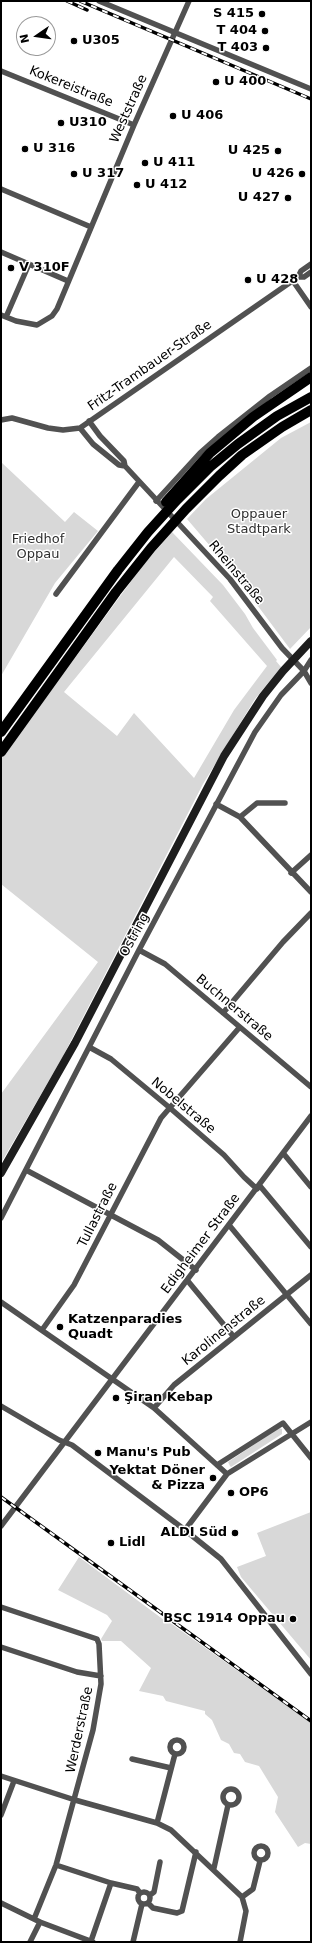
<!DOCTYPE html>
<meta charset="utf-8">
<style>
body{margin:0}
#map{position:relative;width:312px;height:1943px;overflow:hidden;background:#fff;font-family:"DejaVu Sans",sans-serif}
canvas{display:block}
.frame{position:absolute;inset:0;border:2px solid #000;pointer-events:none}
.north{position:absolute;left:16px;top:16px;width:40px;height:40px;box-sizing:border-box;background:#fff;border:1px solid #999;border-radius:50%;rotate:257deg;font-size:11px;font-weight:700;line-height:16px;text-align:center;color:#000}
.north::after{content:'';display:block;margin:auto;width:14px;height:18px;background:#000;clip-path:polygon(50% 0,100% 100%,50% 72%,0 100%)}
</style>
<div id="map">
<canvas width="312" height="1943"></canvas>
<div class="frame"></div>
<div class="north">N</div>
</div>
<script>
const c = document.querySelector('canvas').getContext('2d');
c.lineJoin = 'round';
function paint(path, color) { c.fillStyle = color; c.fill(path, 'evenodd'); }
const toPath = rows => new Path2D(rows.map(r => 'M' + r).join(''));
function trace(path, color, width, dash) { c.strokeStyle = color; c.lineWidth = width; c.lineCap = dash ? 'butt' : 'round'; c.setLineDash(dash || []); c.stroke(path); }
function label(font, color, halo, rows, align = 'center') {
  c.font = font + ' "DejaVu Sans",sans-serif'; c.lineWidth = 3; c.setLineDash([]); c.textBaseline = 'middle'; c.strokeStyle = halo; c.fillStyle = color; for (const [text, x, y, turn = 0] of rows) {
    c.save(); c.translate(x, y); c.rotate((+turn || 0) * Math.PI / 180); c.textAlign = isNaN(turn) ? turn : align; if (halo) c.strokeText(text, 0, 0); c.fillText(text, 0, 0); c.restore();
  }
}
paint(toPath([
 [311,422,311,627,290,649,234,574,187,519,206,499,281,438],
 [1,462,65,522,74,512,98,531,55,583,1,676],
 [172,532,223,585,245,614,253,628,277,660,276,661,281,667,255,699,203,784,62,1058,1,1163,1,1094,98,962,1,884,1,759,143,565],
 [174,557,213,597,210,601,267,666,234,710,194,778,134,713,117,736,64,692],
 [279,1428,282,1429,282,1434,231,1467,230,1466,228,1462],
 [311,1512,311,1660,241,1577,237,1567,266,1556,257,1533],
 [79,1557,168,1623,169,1622,311,1723,311,1844,305,1843,298,1847,275,1812,278,1797,259,1766,245,1762,240,1754,234,1753,229,1744,221,1740,212,1720,205,1714,205,1711,166,1701,163,1696,139,1691,151,1668,121,1641,102,1641,101,1639,112,1621,107,1615,58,1590]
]), '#d8d8d8');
trace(toPath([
 [99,1,311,89],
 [1,71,134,125],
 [1,189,91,227],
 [1,252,68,281],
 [298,277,304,277,311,272],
 [293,281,311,307],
 [1,315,16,321,37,325,52,316,57,309,134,125,189,1],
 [6,317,29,264],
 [1,420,12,418,48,428,63,430,80,428,298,277,301,271,311,264],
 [89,421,100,436,124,461,125,466,230,579,282,648,304,671,311,683],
 [80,428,93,444,119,465,125,466],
 [156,501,200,453,218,437,270,396,311,368],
 [56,594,139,482],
 [216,804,240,817,311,892],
 [240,817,257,803,285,803],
 [291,873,311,855],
 [139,950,165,964,311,1087],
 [223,1013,283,942,311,913],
 [89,1047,111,1059,170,1108,224,1155,244,1177,257,1189],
 [283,1153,311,1187],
 [26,1170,158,1240,196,1270],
 [260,1186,311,1247],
 [1,1218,139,950,255,732,281,695,304,671,311,660],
 [229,1225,311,1324],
 [187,1280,234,1337],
 [1,1302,154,1408,227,1474],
 [42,1330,74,1285,161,1118,239,1028],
 [1,1406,59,1440,72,1445,185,1530,221,1559,311,1674],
 [154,1408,174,1385,311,1275],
 [217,1465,283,1423,311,1458],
 [1,1526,311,1116],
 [185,1530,227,1474,311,1422],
 [1,1607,97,1639,99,1644,101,1684,93,1730,56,1865,34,1919],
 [1,1647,77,1672,101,1676],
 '170 1747a7 7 0 1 1 14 0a7 7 0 1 1-14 0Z',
 [132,1759,171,1768],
 [1,1776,75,1800,157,1823,171,1830,242,1897,246,1911,240,1942],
 '223 1797a8 8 0 1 1 16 0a8 8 0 1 1-16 0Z',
 [1,1815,14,1781],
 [157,1823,175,1754],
 '254 1853a7 7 0 1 1 14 0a7 7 0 1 1-14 0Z',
 [56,1865,111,1883],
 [214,1868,228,1805],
 '138 1898a6 6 0 1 1 12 0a6 6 0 1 1-12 0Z',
 [150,1895,154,1892,160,1862],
 [242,1897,253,1889,260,1861],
 [1,1903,40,1922,93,1942],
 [148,1903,153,1908,177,1913,182,1911,196,1852],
 [91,1941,111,1883,137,1889,140,1893],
 [30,1942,40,1922],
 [133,1942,142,1904]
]), '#515151', 5.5);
trace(toPath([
 [1,1173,75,1043,224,756,263,696,283,671,311,641]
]), '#1e1e1e', 8);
trace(toPath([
 [166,502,210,453,253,417,311,377],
 [1,732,118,570,148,532,177,500,210,467,238,444,277,416,311,397],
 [1,752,116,592,151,548,186,509,219,476,242,455,282,427,311,410]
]), '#000', 10);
const rail = toPath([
 [67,1,87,10],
 [80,1,311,99],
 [1,1497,311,1721]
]);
trace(rail, '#000', 3.5);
trace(rail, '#fff', 2, [6]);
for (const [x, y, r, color] of [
 [262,14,4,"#000"],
 [265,31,4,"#000"],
 [74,41,4,"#000"],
 [266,48,4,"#000"],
 [216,82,4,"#000"],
 [173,116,4,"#000"],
 [61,123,4,"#000"],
 [25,149,4,"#000"],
 [278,151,4,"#000"],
 [145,163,4,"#000"],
 [74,174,4,"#000"],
 [302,174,4,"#000"],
 [137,185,4,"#000"],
 [288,198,4,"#000"],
 [11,268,4,"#000"],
 [248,280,4,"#000"],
 [60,1327,4,"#000"],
 [116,1398,4,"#000"],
 [98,1453,4,"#000"],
 [213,1478,4,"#000"],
 [231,1493,4,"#000"],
 [235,1533,4,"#000"],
 [111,1543,4,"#000"],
 [293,1619,4,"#000"]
]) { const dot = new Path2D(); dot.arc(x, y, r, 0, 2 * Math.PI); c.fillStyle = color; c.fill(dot); trace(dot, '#fff', 1.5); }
label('bold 13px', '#000', '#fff', [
 ["S 415",254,14,"right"],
 ["T 404",257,31,"right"],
 ["U305",82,41],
 ["T 403",258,48,"right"],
 ["U 400",224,82],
 ["U 406",181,116],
 ["U310",69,123],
 ["U 316",33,149],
 ["U 425",270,151,"right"],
 ["U 411",153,163],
 ["U 317",82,174],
 ["U 426",294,174,"right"],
 ["U 412",145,185],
 ["U 427",280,198,"right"],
 ["V 310F",19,268],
 ["U 428",256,280],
 ["Katzenparadies",68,1320],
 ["Quadt",68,1335],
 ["Şiran Kebap",124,1398],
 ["Manu's Pub",106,1453],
 ["Yektat Döner",205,1471,"right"],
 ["& Pizza",205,1486,"right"],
 ["OP6",239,1493],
 ["ALDI Süd",227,1533,"right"],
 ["Lidl",119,1543],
 ["BSC 1914 Oppau",285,1619,"right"]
], 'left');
label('13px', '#000', '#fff', [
 ["Kokereistraße",71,87,22],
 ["Weststraße",129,109,-66],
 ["Fritz-Trambauer-Straße",150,366,-35],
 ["Rheinstraße",236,573,50],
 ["Ostring",135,935,-62],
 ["Buchnerstraße",234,1008,40],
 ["Nobelstraße",183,1106,40],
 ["Tullastraße",98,1215,-63],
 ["Edigheimer Straße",201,1244,-53],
 ["Karolinenstraße",224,1331,-39],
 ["Werderstraße",80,1730,-78]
]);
label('13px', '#2f2f2f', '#fff', [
 ["Oppauer",259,515],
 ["Stadtpark",259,530],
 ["Friedhof",38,540],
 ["Oppau",38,555]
]);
</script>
